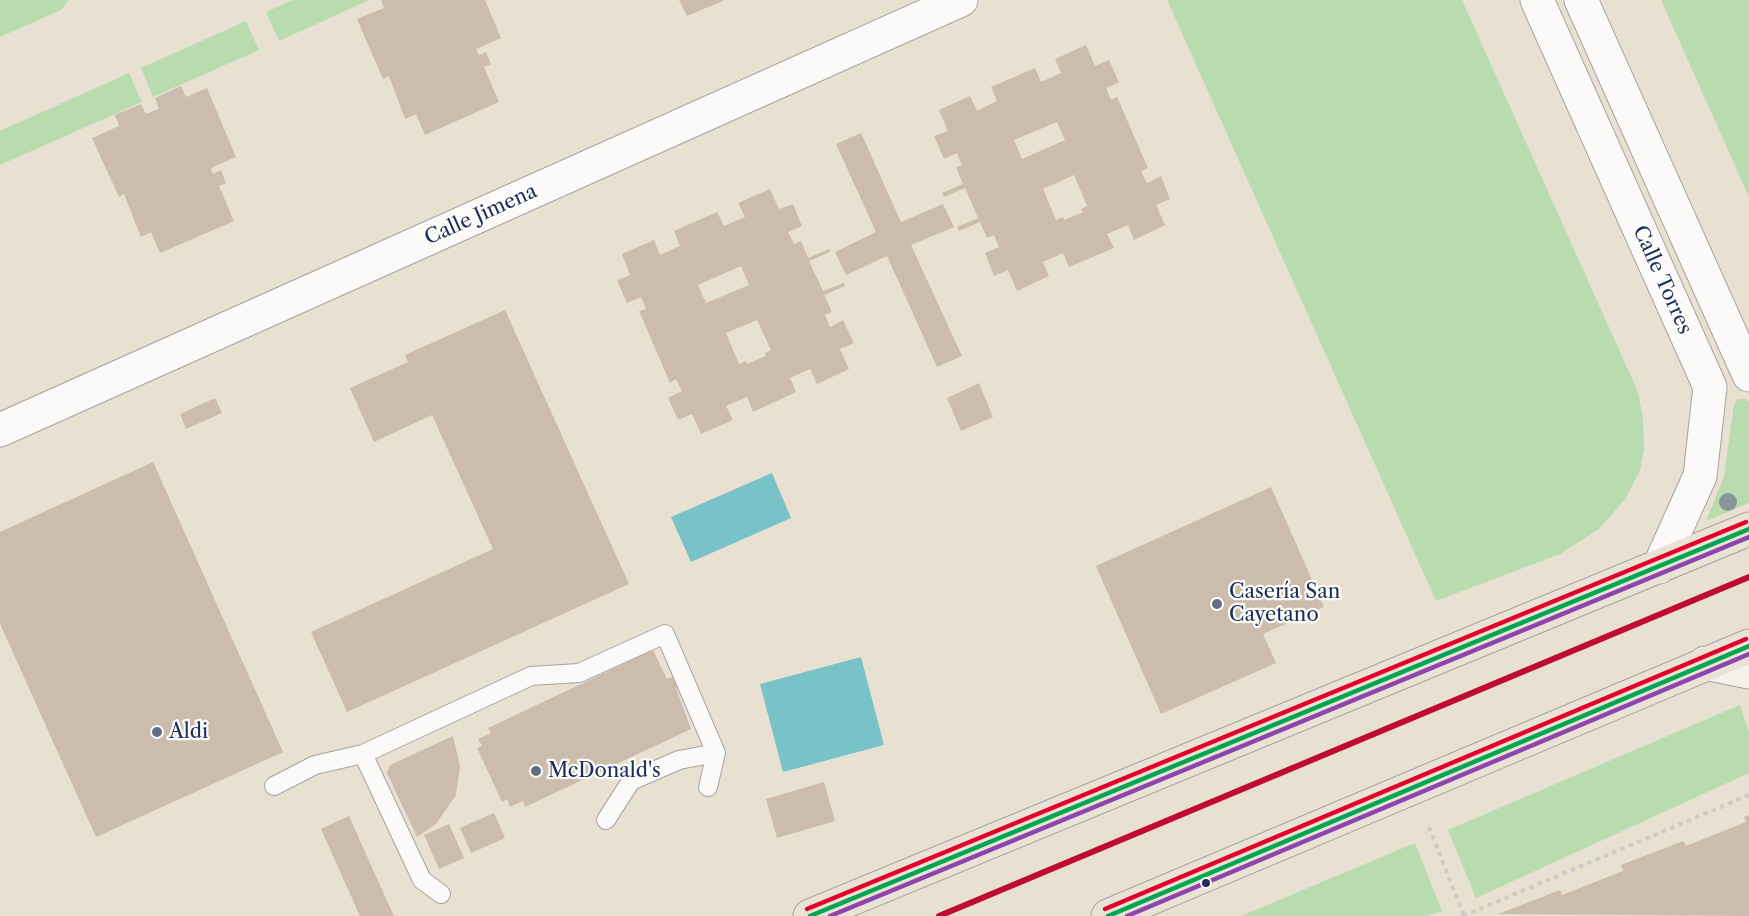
<!DOCTYPE html>
<meta charset="utf-8">
<style>
body{margin:0}
canvas{display:block;background:#e8e0d1}
</style>
<canvas width="1749" height="916"></canvas>
<script>
const c = document.querySelector('canvas').getContext('2d');
c.lineJoin = 'round';
function paint(path, color) { c.fillStyle = color; c.fill(path, 'evenodd'); }
const toPath = rows => new Path2D(rows.map(r => 'M' + r).join(''));
function trace(path, color, width, dash) { c.strokeStyle = color; c.lineWidth = width; c.lineCap = dash ? 'butt' : 'round'; c.setLineDash(dash || []); c.stroke(path); }
function label(font, color, halo, rows, align = 'center') {
  c.font = font + ' "Libre Caslon Text",serif'; c.lineWidth = 4.5; c.setLineDash([]); c.textBaseline = 'middle'; c.strokeStyle = halo; c.fillStyle = color; for (const [text, x, y, turn = 0] of rows) {
    c.save(); c.translate(x, y); c.rotate((+turn || 0) * Math.PI / 180); c.textAlign = isNaN(turn) ? turn : align; if (halo) c.strokeText(text, 0, 0); c.fillText(text, 0, 0); c.restore();
  }
}
paint(toPath([
 [0,0,69,0,61,10,0,37],
 [293,0,369,0,279,41,266,12],
 [1167,0,1462,0,1638,392,1643,419,1644,449,1640,470,1625,499,1600,528,1560,554,1436,601],
 [1661,0,1749,0,1749,197],
 [246,21,259,50,153,97,141,68],
 [129,73,142,102,0,165,0,131],
 [1738,399,1745,399,1749,402,1749,503,1706,521,1724,477,1734,404],
 [1740,705,1749,732,1749,773,1476,898,1448,830],
 [1415,843,1442,911,1427,916,1241,916]
]), '#b8dcaf');
paint(toPath([
 [772,473,791,518,691,562,671,517],
 [861,657,884,745,783,772,760,684]
]), '#78c2c8');
paint(toPath([
 [381,0,485,0,501,38,476,49,479,55,486,52,491,64,484,67,499,102,425,135,416,114,405,119,389,76,383,79,357,19,384,8],
 [679,0,725,0,687,16],
 [1086,45,1095,66,1109,60,1119,82,1106,88,1111,100,1117,97,1148,168,1141,171,1147,183,1161,176,1170,199,1156,205,1165,225,1134,240,1128,225,1107,234,1114,248,1069,267,1063,253,1043,262,1049,276,1017,291,1008,270,994,276,985,253,999,247,994,235,987,238,980,222,959,231,957,227,978,218,965,188,944,197,942,193,963,184,956,167,962,165,957,153,944,159,934,136,948,131,939,110,970,96,977,111,997,101,991,87,1035,68,1041,82,1061,73,1055,59],
 [1057,122,1065,140,1022,159,1014,140],
 [1074,175,1087,206,1081,209,1083,212,1064,220,1063,217,1056,220,1043,189],
 [181,86,186,97,207,88,236,157,211,168,213,174,221,170,226,183,219,186,234,221,160,253,151,232,141,237,124,194,119,197,92,138,119,126,115,115,141,104,146,114,159,109,155,98],
 [861,133,901,222,943,204,954,227,911,245,962,356,937,367,887,256,846,275,835,252,876,232,836,144],
 [770,189,779,209,793,204,802,226,788,232,794,244,801,241,808,258,829,249,830,252,809,261,823,291,844,283,845,286,824,295,832,312,825,315,830,327,843,320,854,343,840,349,849,369,817,384,810,369,790,378,796,392,753,412,747,397,726,406,733,420,701,434,692,414,678,420,668,398,682,391,676,379,670,383,639,311,646,309,641,297,627,303,617,280,630,275,622,254,654,240,660,255,680,246,674,231,717,212,724,226,745,217,738,203],
 [741,266,749,285,706,303,698,285],
 [757,320,771,350,765,353,766,356,747,364,746,361,739,364,726,333],
 [505,310,629,584,347,712,311,632,493,549,432,415,374,442,350,388,408,362,405,355],
 [979,383,993,417,961,431,947,398],
 [215,398,222,413,186,429,180,414],
 [153,462,283,752,96,837,0,624,0,532],
 [1271,487,1324,607,1263,634,1276,663,1161,714,1096,566],
 [653,650,667,679,676,676,681,685,676,688,691,729,525,807,523,801,510,807,507,799,502,802,477,748,482,746,478,739,491,733,488,728],
 [453,736,460,766,456,795,436,824,417,837,387,773,390,765],
 [824,782,835,821,777,838,766,799],
 [494,813,505,838,471,853,460,828],
 [1749,815,1749,916,1498,914,1560,890,1562,895,1623,871,1621,865,1683,841,1686,846,1746,822,1744,817],
 [349,816,388,903,394,916,360,916,321,829],
 [449,824,464,858,439,869,424,835]
]), '#ccbcae');
const service = toPath([
 [363,754,422,880,441,894],
 [274,786,315,765,363,754,531,676,579,673,665,634,716,753,708,787],
 [606,820,631,781,679,760,716,753]
]);
const tertiary = toPath([
 [1537,0,1710,387,1700,476,1659,567],
 [1581,0,1749,375],
 [0,430,961,0]
]);
const secondary = toPath([
 [1705,663,1749,672]
]);
const primary = toPath([
 [810,916,1749,529],
 [1108,916,1749,646]
]);
trace(service, '#a5a4a1', 20);
trace(tertiary, '#a5a4a1', 35);
trace(secondary, '#a5a4a1', 35);
trace(primary, '#a5a4a1', 35);
trace(toPath([
 [1429,827,1464,916],
 [1463,916,1749,795]
]), '#cbcbca', 4, [4.5, 4.5]);
trace(service, '#fcfaf8', 18);
trace(tertiary, '#fcfaf8', 33);
trace(secondary, '#f4f0ea', 33);
trace(primary, '#e9e2d5', 33);
trace(toPath([
 [810,916,1749,529],
 [1108,916,1749,646]
]), '#00a651', 4.5);
trace(toPath([
 [830,916,1749,537],
 [1127,916,1749,654]
]), '#8e44ad', 4.5);
trace(toPath([
 [807,909,1746,522],
 [1105,909,1746,639]
]), '#e4002b', 4.5);
trace(toPath([
 [939,916,1749,577]
]), '#c00b31', 6);
c.fillStyle = '#879699';
for (const [x, y] of [
 [1728,502]
]) { c.beginPath(); c.arc(x, y, 9, 0, 2 * Math.PI); c.fill(); }
for (const [x, y, r, color] of [
 [1217,604,6,"#636d86"],
 [157,732,6,"#636d86"],
 [536,771,6,"#636d86"],
 [1206,883,5,"#1b2f5e"]
]) { const dot = new Path2D(); dot.arc(x, y, r, 0, 2 * Math.PI); c.fillStyle = color; c.fill(dot); trace(dot, '#fdfcf7', 2); }
label('20px', '#1b2f5e', '#fdfcf7', [
 ["Calle Jimena",481,215,-24],
 ["Calle Torres",1662,280,66]
]);
label('20px', '#1b2f5e', '#fdfcf7', [
 ["Casería San",1229,592],
 ["Cayetano",1229,615],
 ["Aldi",169,732],
 ["McDonald's",548,771]
], 'left');
</script>
